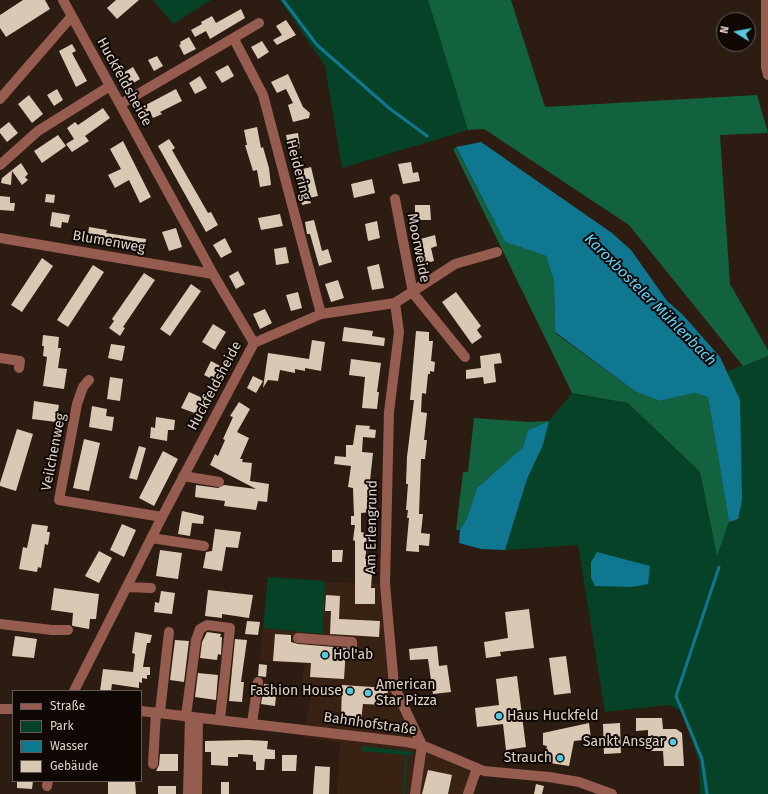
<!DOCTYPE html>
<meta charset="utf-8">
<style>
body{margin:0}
#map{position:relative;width:768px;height:794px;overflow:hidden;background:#2d1c11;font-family:"Fira Sans",sans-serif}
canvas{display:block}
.legend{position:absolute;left:12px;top:690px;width:130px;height:92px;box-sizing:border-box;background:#100805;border:1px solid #635955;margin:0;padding:5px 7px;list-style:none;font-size:12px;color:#dfd3cc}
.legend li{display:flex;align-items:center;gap:8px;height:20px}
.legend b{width:20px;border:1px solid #635955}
.north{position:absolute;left:716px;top:12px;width:40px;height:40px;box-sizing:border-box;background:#100805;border:1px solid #635955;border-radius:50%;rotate:281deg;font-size:11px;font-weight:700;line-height:16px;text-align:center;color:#dfd3cc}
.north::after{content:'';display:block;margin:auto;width:14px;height:18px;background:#55cade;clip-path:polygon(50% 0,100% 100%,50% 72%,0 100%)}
</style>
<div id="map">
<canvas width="768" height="794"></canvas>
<ul class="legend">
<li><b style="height:5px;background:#965c4f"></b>Straße</li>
<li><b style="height:11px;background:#064228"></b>Park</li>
<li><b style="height:11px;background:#107791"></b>Wasser</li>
<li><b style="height:11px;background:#d9c9b4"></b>Gebäude</li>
</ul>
<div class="north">N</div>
</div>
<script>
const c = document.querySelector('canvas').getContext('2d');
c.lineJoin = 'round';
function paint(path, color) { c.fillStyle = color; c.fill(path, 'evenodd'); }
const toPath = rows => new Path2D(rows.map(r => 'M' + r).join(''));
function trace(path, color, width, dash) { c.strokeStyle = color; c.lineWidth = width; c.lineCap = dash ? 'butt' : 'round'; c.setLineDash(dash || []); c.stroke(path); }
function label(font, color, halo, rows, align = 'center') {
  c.font = font + ' "Fira Sans",sans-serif'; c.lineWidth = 4; c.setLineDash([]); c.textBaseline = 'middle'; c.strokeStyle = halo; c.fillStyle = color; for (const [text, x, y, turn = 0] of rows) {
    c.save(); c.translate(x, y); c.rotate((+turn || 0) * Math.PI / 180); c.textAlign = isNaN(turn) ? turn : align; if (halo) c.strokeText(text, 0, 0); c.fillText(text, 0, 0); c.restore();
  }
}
paint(toPath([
 [325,582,382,584,391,687,419,747,472,773,464,794,337,794,340,742,304,738,312,685,302,684,304,664,260,661,263,628,323,634]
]), '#392213');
paint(toPath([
 [153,0,211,0,173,24],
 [280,0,428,0,468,130,342,168,325,66],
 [768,356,768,794,700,794,699,761,681,711,669,705,605,712,578,545,505,550,527,479,543,445,549,421,572,393,628,403,700,472,717,555,729,522,738,519,731,380,727,371],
 [268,577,325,581,323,634,263,628],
 [363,746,413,752,413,755,407,755,405,794,403,794,405,755,362,751]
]), '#064228');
paint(toPath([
 [428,0,511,0,545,107,757,95,768,133,720,135,730,284,768,350,768,356,743,366,629,225,484,129,468,130],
 [456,148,505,242,546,256,554,281,555,333,636,392,660,401,694,393,708,397,729,522,717,556,700,472,628,403,572,393,453,149],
 [474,418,529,422,549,421,528,430,523,447,477,488,467,518,460,530,456,530,463,472,468,472]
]), '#12623f');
paint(toPath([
 [481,142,612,233,631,250,667,301,683,315,720,357,740,400,742,500,738,519,729,522,708,397,694,393,660,401,636,392,555,332,554,281,546,256,505,242,456,147],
 [549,421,543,445,527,479,505,550,481,549,459,543,460,530,467,518,477,488,523,447,528,430],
 [597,552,650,566,648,584,632,587,595,586,591,578,591,562]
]), '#107791');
trace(toPath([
 [283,0,317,45,389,108,427,136],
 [707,794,702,759,676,696,719,567]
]), '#107791', 3);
paint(toPath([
 [23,0,45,0,50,9,6,37,0,28,0,15],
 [116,0,139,0,117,19,107,8],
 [241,9,245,18,210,39,206,31,195,37,191,30,202,24,201,22,212,16,216,23],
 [286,20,296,35,277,45,273,40,282,35,276,26],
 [189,37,196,49,184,55,179,45,181,44,180,42],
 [262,41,269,52,258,59,251,47],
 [72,44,76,51,72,53,87,81,76,87,59,51],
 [157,56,163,66,154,71,148,60],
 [228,65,234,76,222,83,215,72],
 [133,67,140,79,130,85,123,73],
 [288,74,303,107,310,113,309,118,293,122,288,105,293,103,286,89,277,93,271,82],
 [200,76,207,88,195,94,189,83],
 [57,89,63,100,54,106,47,95],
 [176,89,182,101,160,112,162,114,153,118,151,114,147,116,142,107],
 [29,95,43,114,32,123,18,104],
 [103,108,110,118,85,136,89,141,72,152,66,144,74,139,67,128,75,122,78,125],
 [9,122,18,133,7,142,0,133,0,129],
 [257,127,261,148,263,147,269,168,271,185,260,187,257,170,253,171,245,145,247,145,244,130],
 [298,133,300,148,289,150,286,135],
 [58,135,66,146,42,163,34,151],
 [169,139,175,148,172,150,208,213,211,212,218,225,206,232,158,146],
 [123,141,151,197,140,203,129,180,115,188,108,175,121,169,110,149],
 [411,162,413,173,418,172,420,181,403,184,398,164],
 [21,163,28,174,25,177,28,180,22,185,12,171,11,185,1,183,2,178],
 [311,167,318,196,309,198,311,203,302,205,295,171],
 [372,179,375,193,354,198,351,184],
 [46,194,55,195,54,203,45,202],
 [0,196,10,197,10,203,15,203,14,211,0,210],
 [415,205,430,205,431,220,415,220],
 [52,212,70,215,68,223,62,222,61,228,50,226],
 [280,214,283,226,261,230,258,218],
 [314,220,322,251,328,249,332,262,319,266,310,234,307,234,305,222],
 [377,221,380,238,368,241,365,224],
 [89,227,107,230,106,233,146,239,145,250,87,242],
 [176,228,182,247,169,251,162,232],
 [435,235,437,246,431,248,434,261,422,264,417,240],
 [225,238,232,252,221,258,213,245],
 [286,247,289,263,276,265,274,249],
 [42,258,53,266,22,312,11,305],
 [379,264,384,288,372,290,367,267],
 [93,265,104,272,68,327,57,320],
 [238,271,245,284,236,289,229,276],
 [144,273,155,280,123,327,125,328,120,336,109,328,114,321,112,319],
 [338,280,344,298,331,302,325,284],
 [191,284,201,291,170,336,160,329],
 [298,292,302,308,291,311,286,295],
 [456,292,481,326,477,330,482,337,472,344,442,302],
 [265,309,272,323,260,329,253,314],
 [213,324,226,332,215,350,202,342],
 [344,327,373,331,372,336,385,338,384,346,342,341],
 [416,331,429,332,429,341,433,341,431,361,435,362,434,372,430,371,430,374,428,374,426,394,422,393,421,412,427,413,424,440,427,440,425,459,421,459,419,514,423,514,421,533,430,534,429,546,419,545,419,552,406,551,409,518,407,518,408,510,406,510,408,484,406,484,407,457,414,400,410,400],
 [43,335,59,337,58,348,61,348,58,368,67,369,64,389,43,386,47,357,43,356,44,346,42,346],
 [312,340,325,342,321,371,305,368,305,371,295,369,295,373,280,370,278,381,268,380,263,388,268,353,309,359],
 [111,344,125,346,122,361,108,358],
 [500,353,502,363,494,364,496,382,484,384,483,377,466,379,466,370,481,368,480,356],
 [351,359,381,363,377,392,379,392,377,409,362,408,365,377,349,375],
 [211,361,222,367,216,381,204,375],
 [253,376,263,381,256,393,247,388],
 [110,377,123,379,120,401,107,399],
 [189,392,207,400,200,415,181,408],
 [34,401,59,405,56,422,32,419],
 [239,402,250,409,237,432,249,438,240,459,243,459,242,462,252,463,250,481,269,484,267,502,258,501,256,510,224,506,225,501,195,497,196,485,218,488,224,485,256,489,210,465,215,454,218,456,225,440,223,439,233,417,230,416],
 [92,406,107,409,106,416,114,417,112,431,89,427],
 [156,417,175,420,174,430,168,430,167,441,150,438,151,427,155,428],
 [356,425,370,426,369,429,376,430,375,438,363,437,362,452,373,453,368,499,370,499,370,512,361,513,361,532,369,534,365,559,373,560,371,588,375,588,375,604,355,604,355,541,353,540,355,525,351,525,351,516,354,516,353,488,348,487,351,466,334,464,335,456,346,457,346,445,353,445],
 [17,429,33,434,16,491,0,486,0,483],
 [84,439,100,443,89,491,73,488],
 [139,446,146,448,137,480,129,478],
 [163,451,178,459,154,506,139,498],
 [182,511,204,516,203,524,192,523,190,536,178,534],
 [32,524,48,526,47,532,50,532,48,545,45,544,41,568,38,567,37,572,19,569,23,547,27,548],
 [122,524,136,530,124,557,110,550],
 [215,529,241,532,238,548,226,547,222,571,203,568,206,552,212,551],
 [160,550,182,553,178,579,156,576],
 [332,550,343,550,342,562,332,562],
 [99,551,112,558,99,583,85,576],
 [54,588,99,594,96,619,90,619,89,629,73,626,72,625,73,613,51,610],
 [208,590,253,595,249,618,222,614,222,618,205,616],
 [161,591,175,593,172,614,154,612,155,602,159,603],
 [326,595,340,596,339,619,380,621,379,637,330,634,331,611,325,611],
 [529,609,534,648,500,652,501,656,486,658,484,642,508,638,505,612],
 [247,621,260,622,258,635,245,634],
 [135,632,152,635,150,643,147,643,143,667,150,667,150,675,147,675,147,679,142,678,142,683,139,682,139,688,112,684,111,691,100,691,103,669,133,672,135,654,132,653],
 [207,632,221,634,220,637,222,637,221,655,218,654,217,660,200,658,202,642],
 [275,634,291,635,291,642,298,644,346,648,344,679,310,677,311,663,273,661],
 [15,636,37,639,34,658,12,656],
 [235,639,247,640,241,682,244,682,242,702,229,701],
 [175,640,189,641,184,682,170,680],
 [437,646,439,666,447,665,451,692,433,694,428,659,410,660,409,649],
 [566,656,571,693,554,695,549,658],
 [259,664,267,665,266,677,258,676],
 [198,673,218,675,216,700,195,697],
 [517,676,526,747,506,750,503,724,477,727,475,708,499,705,496,679],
 [264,684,277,686,275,706,261,704],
 [342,685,388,688,387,705,363,704,361,720,341,719],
 [636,718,662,718,663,729,676,729,682,733,684,766,664,766,663,751,648,751,648,730,636,731],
 [589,723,591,739,574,741,569,766,544,762,547,746,543,745,543,733],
 [620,723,621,753,604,754,603,724],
 [248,740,268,741,267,749,275,750,275,759,265,759,264,770,256,770,256,762,253,761,253,755,238,754,238,757,228,757,228,766,211,765,211,752,205,752,205,741],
 [160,754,178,754,178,771,156,771,159,765],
 [282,755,297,755,296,771,282,771],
 [315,766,330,767,329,794,313,794],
 [428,770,452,775,448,794,422,794],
 [17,781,33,781,32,789,17,788],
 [108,781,135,781,136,794,108,794],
 [221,782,229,782,229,794,221,794],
 [536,784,544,786,542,794,534,794],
 [158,786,176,786,176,794,158,794]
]), '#d9c9b4');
trace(toPath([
 [63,0,213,274,254,343],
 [766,0,766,67,768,75],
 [234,39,263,95,321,314],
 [0,99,72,16],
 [121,104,259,23],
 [0,165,38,131,110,86],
 [395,199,413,293,465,357],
 [0,238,213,274],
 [395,303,399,332,389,412,385,584,394,686,422,745],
 [254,343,321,314,395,303,455,264,497,252],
 [0,358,20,361,19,368],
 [89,380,83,387,77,404,59,500,162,517],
 [183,476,219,482],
 [151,538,204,546],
 [127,587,151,588],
 [0,624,52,630,68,630],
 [298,638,352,642,352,648],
 [74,691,162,517,254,343],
 [0,709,13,709],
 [141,711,406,742,422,745,484,771,549,777,579,782,612,794],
 [160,712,169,632],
 [186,716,196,640,200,629,207,625,230,628,220,719],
 [252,723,258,682],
 [153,764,156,712],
 [47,786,48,781],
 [188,794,190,717],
 [197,794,198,718],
 [415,794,422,745],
 [468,794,477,768]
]), '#965c4f', 10);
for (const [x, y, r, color] of [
 [325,655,4,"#55cade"],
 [350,691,4,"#55cade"],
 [368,693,4,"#55cade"],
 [499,716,4,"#55cade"],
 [673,742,4,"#55cade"],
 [560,758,4,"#55cade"]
]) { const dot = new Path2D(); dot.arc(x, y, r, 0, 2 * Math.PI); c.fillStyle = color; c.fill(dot); trace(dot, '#100805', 1.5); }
label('14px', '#dfd3cc', '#100805', [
 ["Huckfeldsheide",124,82,61],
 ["Heidering",298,170,75],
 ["Blumenweg",109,242,10],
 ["Moorweide",418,248,79],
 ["Huckfeldsheide",215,386,-62],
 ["Veilchenweg",54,452,-79],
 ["Am Erlengrund",372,527,-89],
 ["Bahnhofstraße",370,724,8]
]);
label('14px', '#dfd3cc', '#100805', [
 ["Hol'ab",333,655],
 ["American",376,685],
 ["Star Pizza",376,701],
 ["Fashion House",342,691,"right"],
 ["Haus Huckfeld",507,716],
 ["Sankt Ansgar",665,742,"right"],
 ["Strauch",552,758,"right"]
], 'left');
label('italic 15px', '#5bd2f7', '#100805', [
 ["Karoxbosteler Mühlenbach",650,300,45]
]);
</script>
